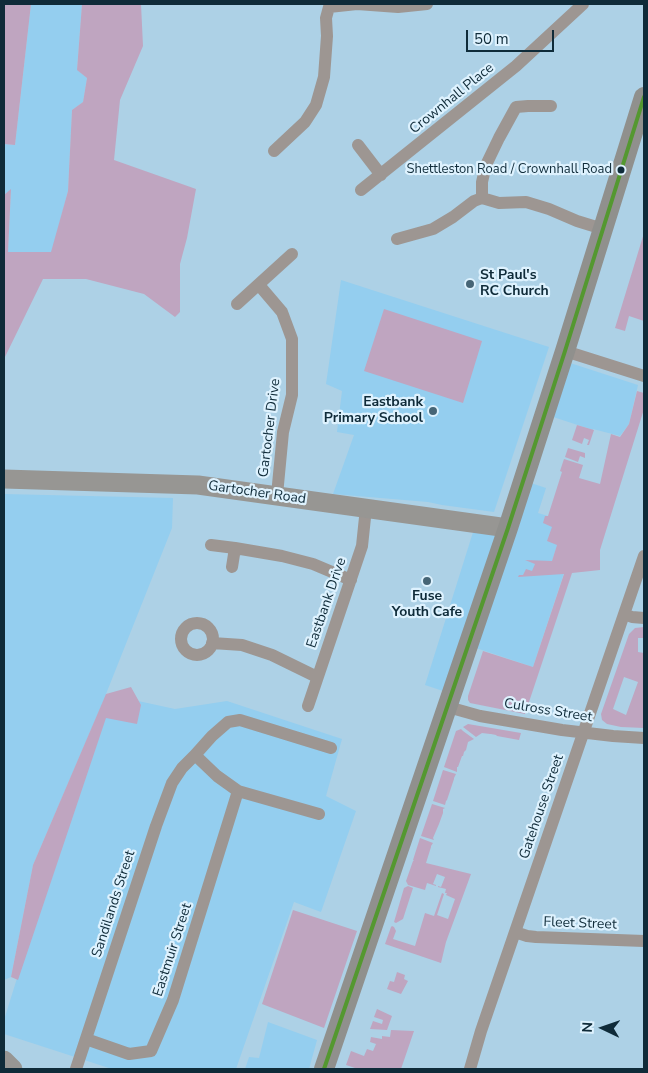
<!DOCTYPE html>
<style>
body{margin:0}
#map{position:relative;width:648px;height:1073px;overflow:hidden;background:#add1e6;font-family:"Nunito Sans",sans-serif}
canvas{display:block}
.frame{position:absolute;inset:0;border:5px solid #0f2b39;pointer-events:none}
.north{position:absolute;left:578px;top:1003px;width:50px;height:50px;-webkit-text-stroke:4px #def2fe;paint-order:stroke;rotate:273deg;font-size:14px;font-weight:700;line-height:20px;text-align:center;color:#0f2b39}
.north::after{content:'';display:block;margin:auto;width:18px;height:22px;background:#0f2b39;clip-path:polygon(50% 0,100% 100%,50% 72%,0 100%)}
.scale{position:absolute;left:466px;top:30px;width:88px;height:22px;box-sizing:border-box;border:2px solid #0f2b39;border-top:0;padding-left:6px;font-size:15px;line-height:18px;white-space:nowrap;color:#0f2b39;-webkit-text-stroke:4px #def2fe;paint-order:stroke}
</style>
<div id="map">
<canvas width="648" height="1073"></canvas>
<div class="frame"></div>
<div class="north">N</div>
<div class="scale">50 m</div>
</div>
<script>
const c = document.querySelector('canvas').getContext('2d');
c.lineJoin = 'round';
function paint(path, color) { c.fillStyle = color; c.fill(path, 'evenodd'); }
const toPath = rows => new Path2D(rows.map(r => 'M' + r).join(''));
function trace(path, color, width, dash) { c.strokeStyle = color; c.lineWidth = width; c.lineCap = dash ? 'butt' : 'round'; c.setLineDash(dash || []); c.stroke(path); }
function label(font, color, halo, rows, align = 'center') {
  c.font = font + ' "Nunito Sans",sans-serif'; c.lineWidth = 4.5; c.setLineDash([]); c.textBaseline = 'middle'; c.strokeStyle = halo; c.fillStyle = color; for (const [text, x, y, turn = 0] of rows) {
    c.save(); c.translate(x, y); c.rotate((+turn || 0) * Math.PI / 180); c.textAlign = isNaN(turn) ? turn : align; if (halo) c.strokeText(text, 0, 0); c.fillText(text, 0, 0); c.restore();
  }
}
paint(toPath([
 [31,4,82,4,77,69,87,78,83,102,72,110,68,191,52,252,8,252,11,190,4,195,4,144,15,145],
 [341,280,549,347,494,512,442,505,428,502,333,494,354,435,337,432,342,391,326,384],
 [564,361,638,385,629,424,620,436,593,429,593,430,547,415],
 [525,481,546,488,538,513,548,516,566,517,548,574,564,573,533,667,467,645,449,693,425,685,474,529,509,532],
 [4,494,173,498,172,528,106,694,175,709,227,701,342,739,326,796,356,811,321,912,294,902,236,1069,112,1069,4,1034,4,1020,103,702,33,865,11,977,4,980],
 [268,1022,317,1040,309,1069,245,1069,249,1057,259,1058]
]), '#94ceef');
paint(toPath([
 [4,4,31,4,15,145,4,144],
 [82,4,141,4,143,46,120,100,114,160,196,189,187,238,180,264,180,312,175,317,144,294,86,279,43,279,4,359,4,195,11,189,8,252,51,252,68,191,72,110,83,102,87,78,77,70],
 [644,233,644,321,629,316,625,331,615,328],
 [384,309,482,341,463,403,364,371],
 [637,391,644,393,644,409,600,550,600,570,572,573,525,714,470,703,468,700,468,696,483,651,533,667,564,574,518,577,519,575,523,575,526,569,532,571,535,564,525,560,552,561,557,545,547,541,552,527,543,523,545,516,548,516,562,472,560,471,564,459,583,465,579,478,600,484,611,434,620,437,629,424],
 [577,425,594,430,589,445,587,445,589,440,584,438,582,444,572,440],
 [568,448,585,453,585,458,580,456,578,462,565,457],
 [644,627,644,638,638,638,638,652,644,653,644,728,621,727,607,724,602,720,601,714,629,634,635,628],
 [624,677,638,682,626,715,613,709],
 [131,687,141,705,137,724,106,718,18,980,11,977,33,865,106,694],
 [468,724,521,733,519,740,497,736,496,735,491,734,490,734,482,733,476,737,463,727],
 [461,729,463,731,474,739,468,742,466,750,464,752,463,756,462,756,458,767,457,767,457,772,444,767,456,731],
 [443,770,456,774,454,778,454,779,447,800,446,801,445,805,433,801],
 [432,804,445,808,443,809,443,813,439,824,433,838,434,840,421,836],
 [420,838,433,843,431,846,431,847,426,863,471,874,446,942,441,963,385,944,391,927,392,926,394,927,396,931,393,939,415,946,425,913,434,916,442,893,444,894,437,915,448,919,455,899,446,895,447,893,445,893,446,889,438,887,438,886,441,887,445,877,437,874,433,884,436,885,436,886,427,883,425,890,408,885,406,881,413,861,414,861,413,860],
 [408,886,413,888,403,919,396,923,394,922,404,888],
 [293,910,357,931,324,1028,262,1004],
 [397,972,405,975,404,979,408,981,401,994,387,989,390,981,394,982],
 [377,1009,392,1016,387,1030,370,1029,373,1021,382,1024,383,1020,374,1017],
 [391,1030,414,1031,401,1069,358,1069,346,1065,351,1051,364,1056,367,1049,373,1051,376,1044,370,1042,371,1037,382,1039,382,1036,390,1037]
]), '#bfa5c0');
trace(toPath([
 [358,145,381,175],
 [274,151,305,122,316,105,324,77,327,36,326,18,329,7,357,4,398,7,427,4],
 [361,190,516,66,583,4],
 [482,198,482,182,486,165,499,138,516,107,528,106,551,106],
 [397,239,433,229,453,217,474,201,482,198,499,203,526,202,549,209,577,221,603,229],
 [259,285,282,312,292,339,292,395,283,432,277,495],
 [237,304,292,254],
 [565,351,644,376],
 [211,545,235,548,282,556,313,564,351,580],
 [232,567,235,548],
 [624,614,632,617,644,618],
 '181 639a16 16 0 1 1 32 0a16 16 0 1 1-32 0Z',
 [212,643,242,645,272,655,317,677],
 [308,706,362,546,366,508],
 [448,707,480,716,562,730,613,736,644,738],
 [195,755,212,736,228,722,240,720,331,748],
 [515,932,527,936,536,937,644,941],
 [86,1039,129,1054,151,1051,173,1000,238,791],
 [76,1069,156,826,172,783,182,768,195,755,217,776,238,791,319,814],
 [470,1069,481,1031,644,556]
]), '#9d9692', 12);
trace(toPath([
 [4,479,198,485,508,528],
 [4,1060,13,1069]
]), '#979693', 19);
trace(toPath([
 [324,1069,508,528,565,351,644,97]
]), '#90908d', 20);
trace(toPath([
 [324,1069,508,528,565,351,644,97]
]), '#549830', 4);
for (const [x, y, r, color] of [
 [621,170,4.5,"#0f2b39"],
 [470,284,5,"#466576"],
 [433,411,5,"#466576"],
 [427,581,5,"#466576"]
]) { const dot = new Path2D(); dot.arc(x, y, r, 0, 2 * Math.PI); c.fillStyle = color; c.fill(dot); trace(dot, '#def2fe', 2); }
label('13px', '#0f2b39', '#def2fe', [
 ["Shettleston Road / Crownhall Road",612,170]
], 'right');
label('14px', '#0f2b39', '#def2fe', [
 ["Crownhall Place",452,99,-39],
 ["Gartocher Drive",270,428,-83],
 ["Gartocher Road",257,493,8],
 ["Eastbank Drive",327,603,-71],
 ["Culross Street",548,711,9],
 ["Gatehouse Street",542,807,-71],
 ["Sandilands Street",114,904,-72],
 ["Fleet Street",580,924,2],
 ["Eastmuir Street",173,950,-72]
]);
label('bold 14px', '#0f2b39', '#def2fe', [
 ["St Paul's",480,276],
 ["RC Church",480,292],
 ["Eastbank",423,403,"right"],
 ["Primary School",423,419,"right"],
 ["Fuse",427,597,"center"],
 ["Youth Cafe",427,613,"center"]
], 'left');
</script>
